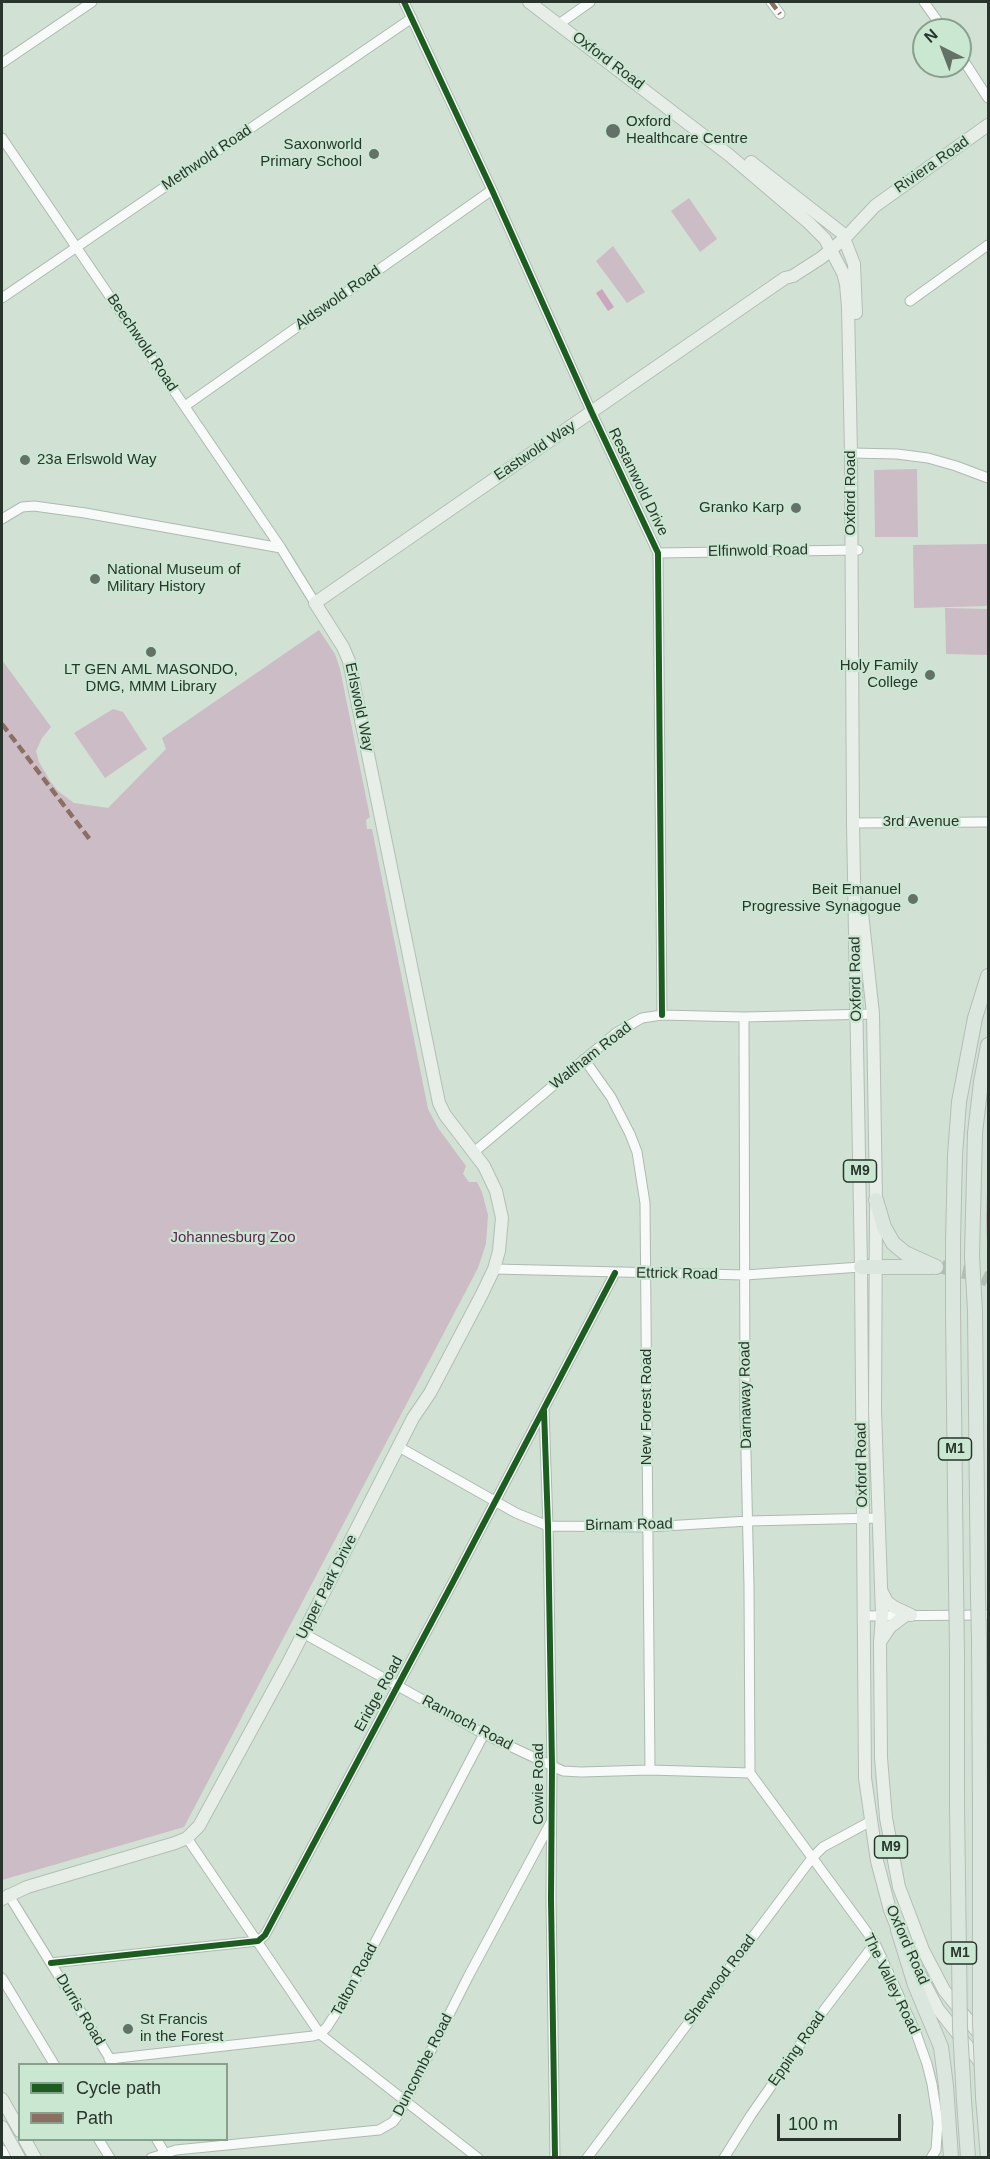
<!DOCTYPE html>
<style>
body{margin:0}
#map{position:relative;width:990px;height:2159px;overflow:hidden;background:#d1e1d4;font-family:Helvetica,sans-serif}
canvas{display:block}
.frame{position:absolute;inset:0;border:3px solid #29352c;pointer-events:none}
.legend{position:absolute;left:18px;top:2063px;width:210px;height:78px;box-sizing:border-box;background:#cae8d1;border:2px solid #8aa08f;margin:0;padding:8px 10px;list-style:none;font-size:18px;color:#29352c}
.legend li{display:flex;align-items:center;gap:12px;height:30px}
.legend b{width:30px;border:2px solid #8aa08f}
.north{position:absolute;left:912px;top:18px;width:60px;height:60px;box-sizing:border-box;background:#cae8d1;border:2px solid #8aa08f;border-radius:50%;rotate:318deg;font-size:16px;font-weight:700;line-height:24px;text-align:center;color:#29352c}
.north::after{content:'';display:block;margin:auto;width:21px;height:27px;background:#647167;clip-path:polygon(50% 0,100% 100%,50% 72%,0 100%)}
.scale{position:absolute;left:777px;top:2114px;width:124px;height:27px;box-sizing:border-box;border:3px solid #29352c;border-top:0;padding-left:8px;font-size:18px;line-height:21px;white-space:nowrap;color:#29352c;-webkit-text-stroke:4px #cae8d1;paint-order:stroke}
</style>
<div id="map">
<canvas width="990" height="2159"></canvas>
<div class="frame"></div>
<ul class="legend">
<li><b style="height:8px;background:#1b5e20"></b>Cycle path</li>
<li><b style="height:8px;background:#8d6e63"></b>Path</li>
</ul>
<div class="north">N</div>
<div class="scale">100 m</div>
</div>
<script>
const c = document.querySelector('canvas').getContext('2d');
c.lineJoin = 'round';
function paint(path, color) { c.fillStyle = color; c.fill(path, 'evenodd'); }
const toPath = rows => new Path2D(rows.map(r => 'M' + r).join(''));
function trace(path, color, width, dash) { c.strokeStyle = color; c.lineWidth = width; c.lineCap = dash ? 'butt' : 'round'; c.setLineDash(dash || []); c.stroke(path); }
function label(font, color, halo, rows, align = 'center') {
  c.font = font + ' Helvetica,sans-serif'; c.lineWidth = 4.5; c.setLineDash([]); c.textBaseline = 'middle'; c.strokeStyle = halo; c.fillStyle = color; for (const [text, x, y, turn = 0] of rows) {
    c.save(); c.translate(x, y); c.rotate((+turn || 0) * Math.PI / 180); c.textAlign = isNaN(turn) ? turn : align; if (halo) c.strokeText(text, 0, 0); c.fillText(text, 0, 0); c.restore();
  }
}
paint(toPath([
 [689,198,717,239,700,252,671,211],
 [613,246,645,292,627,303,596,261],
 [917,469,918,537,875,537,874,470],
 [988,544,988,606,914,608,913,545],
 [945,608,988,609,988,655,946,654],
 [319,630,335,654,340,669,370,817,366,820,367,829,372,829,428,1109,438,1128,466,1166,463,1174,469,1182,477,1182,482,1192,488,1215,486,1244,478,1268,184,1827,2,1880,2,660,51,727,42,738,36,751,39,762,50,781,58,791,74,803,108,808,166,749,162,738],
 [113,709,123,712,147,749,105,778,74,733],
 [988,1164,988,1267,986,1218]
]), '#ccbcc5');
paint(toPath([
 [602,289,614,307,608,311,596,293]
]), '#cca6bf');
trace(toPath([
 [942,1267,975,1274,988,1280]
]), '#afbfb2', 14, [14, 7]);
const minor = toPath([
 [404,2,492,190,592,413,658,553,662,1015],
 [771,2,780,14],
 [924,2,944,30],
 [559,24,590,2],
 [960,55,988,98],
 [2,63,92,2],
 [2,138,281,548],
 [2,298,412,18],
 [910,301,988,245],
 [185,406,492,190],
 [851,453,897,454,928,458,956,466,988,478],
 [2,519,22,507,34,506,85,513,281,548,315,603],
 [658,553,858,550],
 [853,823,988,822],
 [744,1017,745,1410,749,1586,750,1773],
 [584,1059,611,1097,630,1134,637,1152,645,1203,650,1770],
 [474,1152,616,1033,642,1018,662,1015,744,1017,873,1014],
 [494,1269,745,1275,861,1267],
 [544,1410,548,1526,552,1767,551,1899,555,2158],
 [399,1447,516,1513,548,1526,648,1527,748,1521,879,1518],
 [863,1616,988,1615],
 [303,1633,484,1734,563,1771,581,1772,650,1770,750,1773],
 [750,1773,875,1943,916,2033,927,2064,932,2084,938,2122,936,2150,931,2158],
 [187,1838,320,2034,478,2158],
 [8,1894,112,2062],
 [51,1963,258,1941,265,1935,453,1582,615,1273],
 [2,1978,54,2064],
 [109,2059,313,2036,320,2034,327,2027,348,1994,484,1734],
 [99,2140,110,2158],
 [157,2140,166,2155],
 [2,2150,6,2158],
 [151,2158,176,2150,379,2130,393,2122,399,2114,468,1977,550,1824],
 [587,2158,812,1858,823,1847,871,1821],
 [724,2158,751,2115,824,2010,875,1943]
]);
const major = toPath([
 [529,2,729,155,809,223,825,239,843,273,846,284,848,307,851,453,853,823,861,1267,865,1778,877,1861,890,1910,902,1939],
 [751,162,842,233,854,264,856,313],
 [862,913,873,1014,876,1200,875,1411,882,1615,880,1643,881,1758,886,1818,899,1887,923,1950,944,1990,988,2045],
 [882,1592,887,1602,894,1607,911,1615],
 [880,1642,890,1627,906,1615],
 [2,1899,27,1887,175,1843,187,1838,199,1826,289,1661,413,1418,430,1393,482,1294,494,1269,499,1251,502,1218,496,1191,484,1166,445,1115,439,1103,349,661,343,647,315,603,785,278,793,276,821,258,845,238,875,206,988,125],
 [912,1960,938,2009,984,2067],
 [2,2099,20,2131],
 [2,2127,19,2158],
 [25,2140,35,2158]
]);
const highway = toPath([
 [876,1200,884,1227,893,1243,905,1253,936,1267],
 [953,1241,955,1155,959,1102,975,1018,988,976],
 [972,1256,975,1133,981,1082,988,1045],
 [861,1267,931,1267],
 [975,1311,978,1597],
 [953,1312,956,1585],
 [979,1639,980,1807],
 [957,1652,957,1805],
 [898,1930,915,1985,941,2047,946,2086,951,2158],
 [983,2097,988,2158],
 [964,2100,968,2158]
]);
trace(minor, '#adbab0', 11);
trace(major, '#b4bdb6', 14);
trace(highway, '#b4bdb6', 16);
trace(minor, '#f8faf9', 9);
trace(major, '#e7eee8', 12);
trace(highway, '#dbe6de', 14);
const highwayBridge = toPath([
 [953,1241,953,1312],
 [972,1256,975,1311],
 [956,1585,957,1652],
 [978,1597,979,1639],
 [957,1805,960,2028,964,2100],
 [980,1807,980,2023,983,2097]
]);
trace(highwayBridge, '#b4bdb6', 16, []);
trace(highwayBridge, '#dbe6de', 14);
trace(toPath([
 [771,2,780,14],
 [2,724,91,841]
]), '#8d6e63', 4.5, [9, 4.5]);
trace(toPath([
 [404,2,492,190,592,413,658,553,662,1015],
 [544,1411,548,1526,552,1767,551,1899,555,2158],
 [51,1963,258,1941,265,1935,453,1582,615,1273]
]), '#1b5e20', 6);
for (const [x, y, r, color] of [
 [613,131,8,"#647167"],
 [374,154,6,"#647167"],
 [25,460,6,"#647167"],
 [796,508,6,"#647167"],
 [95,579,6,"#647167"],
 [151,652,6,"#647167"],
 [930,675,6,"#647167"],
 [913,899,6,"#647167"],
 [128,2029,6,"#647167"]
]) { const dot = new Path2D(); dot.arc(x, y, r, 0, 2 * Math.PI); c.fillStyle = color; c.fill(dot); trace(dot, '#cae8d1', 2); }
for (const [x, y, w] of [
 [860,1171,33],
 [955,1449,33],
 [891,1847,33],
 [960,1953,33]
]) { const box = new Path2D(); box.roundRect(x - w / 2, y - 11, w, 22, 4.5); c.fillStyle = '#cae8d1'; c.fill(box); trace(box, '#29352c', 1.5); }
label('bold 14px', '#29352c', null, [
 ["M9",860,1171],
 ["M1",955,1449],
 ["M9",891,1847],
 ["M1",960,1953]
]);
label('15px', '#29352c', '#cae8d1', [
 ["Oxford Road",608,61,37],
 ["Methwold Road",207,158,-34],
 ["Riviera Road",932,165,-35],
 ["Aldswold Road",338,298,-35],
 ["Beechwold Road",142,343,56],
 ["Eastwold Way",535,451,-34],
 ["Restanwold Drive",638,482,64],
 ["Oxford Road",851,493,-90],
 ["Elfinwold Road",758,551,-1],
 ["Erlswold Way",359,707,78],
 ["3rd Avenue",921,822],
 ["Oxford Road",856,979,-91],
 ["Waltham Road",591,1056,-38],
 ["Ettrick Road",677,1274,1],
 ["Darnaway Road",746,1395,-91],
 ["New Forest Road",647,1407,-90],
 ["Oxford Road",862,1465,-91],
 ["Birnam Road",629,1525,-1],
 ["Upper Park Drive",327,1587,-63],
 ["Eridge Road",379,1694,-61],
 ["Rannoch Road",467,1723,28],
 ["Cowie Road",539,1784,-90],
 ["Oxford Road",907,1945,66],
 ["Talton Road",355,1980,-62],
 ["Sherwood Road",720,1980,-53],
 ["The Valley Road",891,1984,64],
 ["Durris Road",80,2010,59],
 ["Epping Road",797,2049,-55],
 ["Duncombe Road",423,2065,-63]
]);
label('15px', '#29352c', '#cae8d1', [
 ["Oxford",626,122],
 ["Healthcare Centre",626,139],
 ["Saxonworld",362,145,"right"],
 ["Primary School",362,162,"right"],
 ["23a Erlswold Way",37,460],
 ["Granko Karp",784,508,"right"],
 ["National Museum of",107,570],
 ["Military History",107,587],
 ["Holy Family",918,666,"right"],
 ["College",918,683,"right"],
 ["LT GEN AML MASONDO,",151,670,"center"],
 ["DMG, MMM Library",151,687,"center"],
 ["Beit Emanuel",901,890,"right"],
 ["Progressive Synagogue",901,907,"right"],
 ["St Francis",140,2020],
 ["in the Forest",140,2037]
], 'left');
label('15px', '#641c53', '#cae8d1', [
 ["Johannesburg Zoo",233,1238]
]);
</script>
